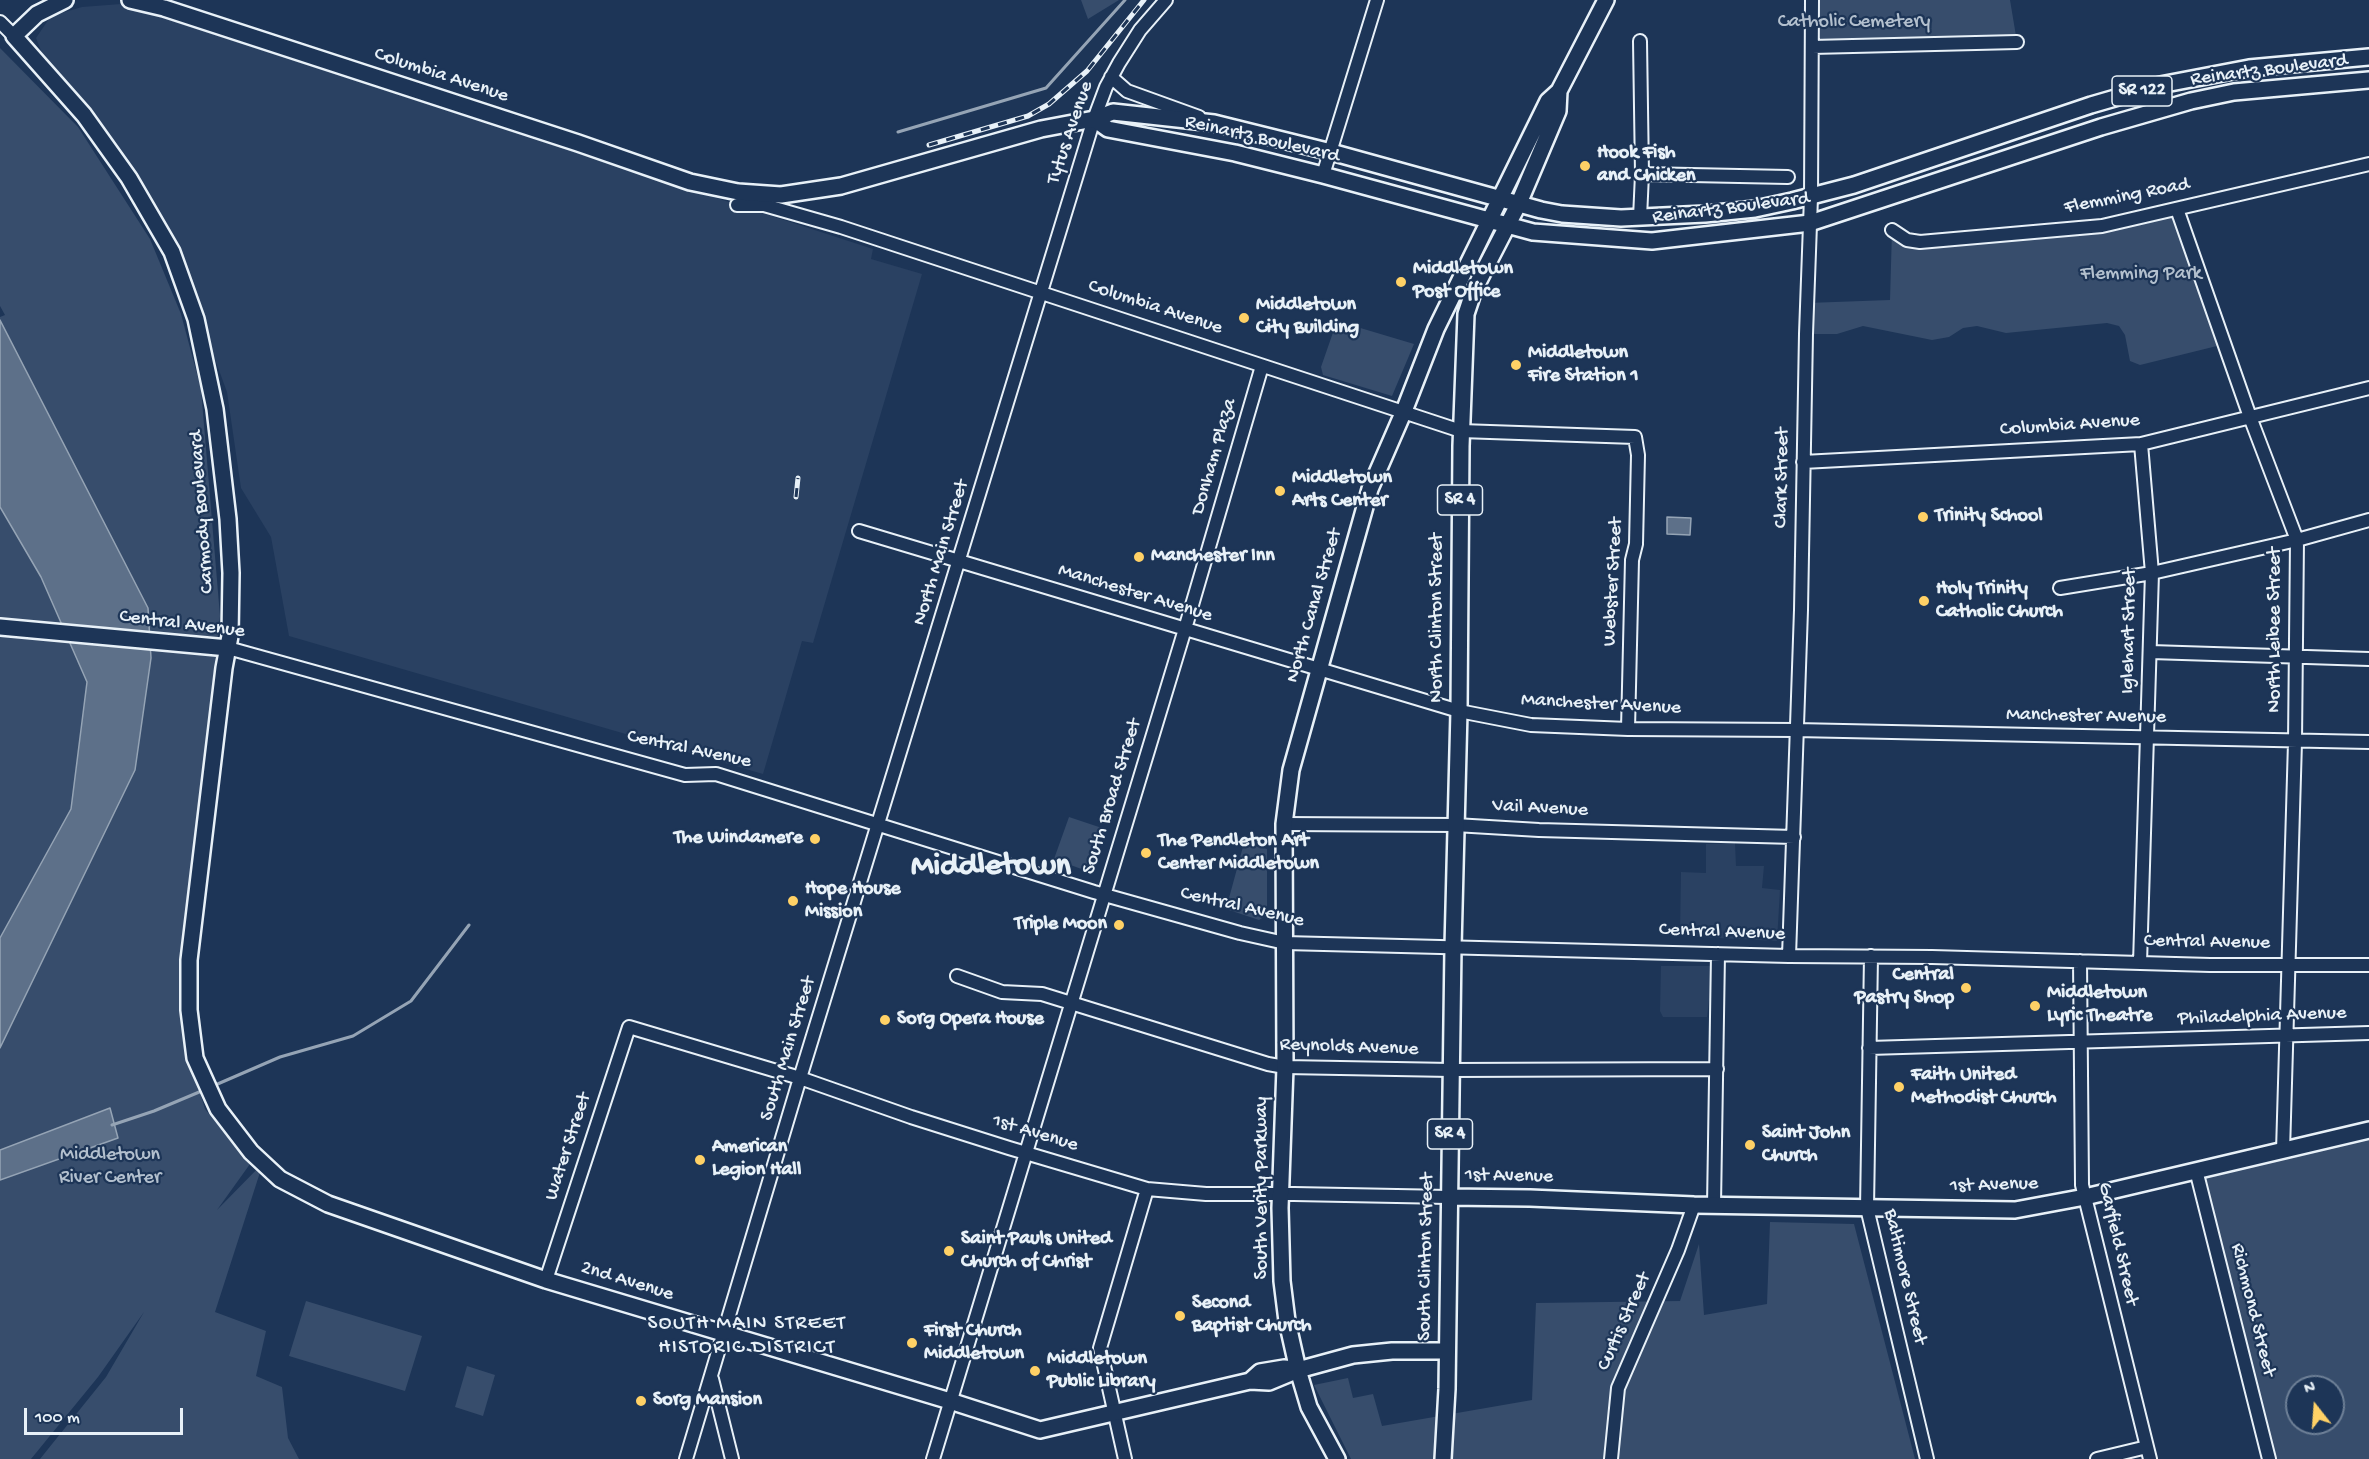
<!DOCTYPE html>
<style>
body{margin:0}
#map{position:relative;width:2369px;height:1459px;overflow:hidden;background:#1d3557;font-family:"Gochi Hand",sans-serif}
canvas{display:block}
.north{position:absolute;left:2285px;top:1375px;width:60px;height:60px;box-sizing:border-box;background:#1d3557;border:2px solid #6e8097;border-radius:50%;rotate:343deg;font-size:16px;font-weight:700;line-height:24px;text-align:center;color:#e8f1f8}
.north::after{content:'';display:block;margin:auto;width:21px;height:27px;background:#ffd166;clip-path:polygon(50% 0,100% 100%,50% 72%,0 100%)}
.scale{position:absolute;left:24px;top:1408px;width:159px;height:27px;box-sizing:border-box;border:3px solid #e8f1f8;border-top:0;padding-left:8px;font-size:18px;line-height:21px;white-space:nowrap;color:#e8f1f8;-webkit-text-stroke:4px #1d3557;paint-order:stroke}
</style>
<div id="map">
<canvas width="2369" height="1459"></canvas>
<div class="north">N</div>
<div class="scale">100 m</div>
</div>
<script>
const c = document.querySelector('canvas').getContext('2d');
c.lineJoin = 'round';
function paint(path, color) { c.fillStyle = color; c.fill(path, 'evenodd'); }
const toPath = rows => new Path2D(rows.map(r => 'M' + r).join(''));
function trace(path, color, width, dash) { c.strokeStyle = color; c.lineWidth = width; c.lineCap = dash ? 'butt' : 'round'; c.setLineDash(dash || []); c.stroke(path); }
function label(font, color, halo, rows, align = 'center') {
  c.font = font + ' "Gochi Hand",sans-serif'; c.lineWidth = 4.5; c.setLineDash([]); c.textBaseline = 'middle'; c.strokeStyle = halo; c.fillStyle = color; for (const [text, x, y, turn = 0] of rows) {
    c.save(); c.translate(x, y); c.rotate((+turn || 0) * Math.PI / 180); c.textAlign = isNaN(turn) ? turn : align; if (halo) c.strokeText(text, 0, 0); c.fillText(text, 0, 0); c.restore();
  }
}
paint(toPath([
 [121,4,873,249,871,259,922,274,813,643,802,641,763,774,289,636,271,537,241,488,227,392,189,289,138,183,44,58,36,38,51,16,82,7],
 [1735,843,1736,866,1764,866,1762,888,1780,890,1777,941,1680,936,1681,872,1706,873,1706,844],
 [1661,966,1713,966,1714,998,1709,1001,1707,1017,1663,1017,1660,1011]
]), '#2a4162');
paint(toPath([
 [1081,0,1119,0,1088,19],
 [1812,0,2010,0,2017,42,1812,47],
 [0,48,78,127,150,239,181,314,201,389,220,616,181,974,184,1040,205,1109,250,1164,217,1210,263,1163,215,1312,266,1331,256,1376,282,1387,288,1438,299,1459,40,1459,106,1377,144,1312,98,1377,31,1459,0,1459,0,317,5,315,0,306],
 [2177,209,2225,344,2140,365,2130,361,2125,335,2119,326,2107,323,2006,333,1977,326,1963,328,1949,337,1932,340,1863,326,1837,334,1806,334,1807,303,1890,300,1892,230,1907,240,2101,226],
 [1337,321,1414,344,1392,396,1323,375,1321,367],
 [1069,817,1102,828,1087,871,1054,859],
 [1244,843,1267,849,1267,915,1259,920,1226,909],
 [2369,1130,2369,1459,2269,1459,2196,1170],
 [2297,1387,2333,1387,2333,1423,2297,1423],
 [1770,1222,1854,1224,1915,1459,1351,1459,1314,1385,1348,1378,1353,1398,1373,1394,1382,1426,1532,1400,1536,1303,1680,1301,1699,1244,1704,1315,1767,1304],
 [306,1301,422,1336,405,1391,289,1356],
 [467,1366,495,1375,483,1416,455,1407]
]), '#374d6c');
const water = toPath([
 [0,320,148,608,151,658,135,770,0,1048,0,938,71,809,87,682,41,577,0,507,0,320],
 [1667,517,1691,518,1690,535,1667,534,1667,517],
 [110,1108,118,1138,0,1180,0,1150,110,1108]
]);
paint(water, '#5d7089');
trace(water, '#95a4b5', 1.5);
trace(toPath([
 [898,132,1046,88,1125,0],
 [213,1086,280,1057,353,1036,411,1001,469,925],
 [112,1125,154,1111,204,1090]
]), '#95a4b5', 3);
const minor = toPath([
 [0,22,14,36],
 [1812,47,2017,42],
 [1111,77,1127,91,1199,117],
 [1642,174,1788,177],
 [1323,175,1377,0],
 [737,205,764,205,841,227,1461,431,1635,437,1638,455,1636,544,1632,560,1628,729],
 [2177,209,2250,417,2297,540,2295,742,2283,1151],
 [1640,218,1642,174,1640,41],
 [1892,230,1907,240,1920,242,2102,226,2369,164],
 [1803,462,2141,444,2369,388],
 [859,531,1459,711,1531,725,1628,729,1796,730,2369,742],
 [2060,588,2152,573,2297,540,2369,520],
 [228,648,685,775,716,774,1094,892,1240,933,1285,943,1789,956,1932,957,2210,965,2369,965],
 [2151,652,2369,659],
 [1284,824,1455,825,1539,830,1794,837],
 [1789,956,1801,610,1806,334,1811,197,1812,0],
 [1871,956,1867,1208,1927,1459],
 [2080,961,2082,1185,2150,1459],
 [2140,963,2152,573,2141,444],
 [957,976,1002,992,1042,994,1268,1064,1285,1067,1451,1070,1717,1069],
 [1869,1048,2369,1033],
 [2196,1170,2269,1459],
 [1714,1205,1718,954],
 [546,1280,629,1027,800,1078,911,1117,1009,1148,1147,1189,1206,1194,1294,1194,1448,1197],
 [712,1379,732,1459],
 [686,1459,800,1078,1094,119,1106,87,1119,63,1140,30,1166,0],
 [933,1459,1185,629,1262,366],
 [1125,1459,1100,1348,1147,1189],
 [1611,1459,1618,1388,1678,1250,1694,1205],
 [2097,1459,2147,1447]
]);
const major = toPath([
 [65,0,37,14,14,36,84,115,129,178,172,252,196,319,215,409,228,519,231,573,230,636,224,668,189,960,189,1010,195,1058,218,1109,251,1152,280,1179,328,1204,546,1280,950,1401,1040,1430,1250,1381,1269,1382,1298,1370,1353,1355,1392,1351,1447,1351],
 [130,0,164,8,578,143,690,182,738,192,781,195,841,186,1041,129,1094,119,1113,112,1214,123,1331,152,1541,210,1562,214,1621,218,1705,214,1755,209,1792,201,1854,185,2091,105,2160,85,2249,68,2369,57],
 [1094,119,1108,129,1235,153,1323,175,1533,232,1652,241,1810,223,2101,127,2191,101,2234,92,2369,80],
 [0,627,228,648],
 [1448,1197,1530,1198,1694,1205,2015,1210,2085,1197,2369,1130],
 [1250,1381,1260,1372,1284,1368,1294,1369],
 [1337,1459,1309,1407,1298,1370,1287,1321,1282,1281,1280,1208,1285,1067,1284,824,1291,770,1370,489,1404,411,1436,329,1548,101,1559,91,1606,0],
 [1443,1459,1447,1389,1453,947,1459,711,1461,446,1466,314,1474,290,1519,203,1558,111,1559,91]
]);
trace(minor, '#e8f1f8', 16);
trace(major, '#e8f1f8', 20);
trace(minor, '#1d3557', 12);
trace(major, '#1d3557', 15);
const rail = toPath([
 [929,145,1028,116,1049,104,1087,71,1144,0],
 [796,497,798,478]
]);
trace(rail, '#e8f1f8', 5);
trace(rail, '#1d3557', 3, [9]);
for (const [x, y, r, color] of [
 [1585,166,6,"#ffd166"],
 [1401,282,6,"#ffd166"],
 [1244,318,6,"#ffd166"],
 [1516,365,6,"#ffd166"],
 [1280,491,6,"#ffd166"],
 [1923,517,6,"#ffd166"],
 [1139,557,6,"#ffd166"],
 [1924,601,6,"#ffd166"],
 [815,839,6,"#ffd166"],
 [1146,853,6,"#ffd166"],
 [793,901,6,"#ffd166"],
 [1119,925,6,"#ffd166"],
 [1966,988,6,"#ffd166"],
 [2035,1006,6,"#ffd166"],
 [885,1020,6,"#ffd166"],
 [1899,1087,6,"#ffd166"],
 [1750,1145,6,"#ffd166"],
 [700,1160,6,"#ffd166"],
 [949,1251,6,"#ffd166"],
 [1180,1316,6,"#ffd166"],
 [912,1343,6,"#ffd166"],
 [1035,1371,6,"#ffd166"],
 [641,1401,6,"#ffd166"]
]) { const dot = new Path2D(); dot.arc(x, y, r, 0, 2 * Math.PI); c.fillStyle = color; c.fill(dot); trace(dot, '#1d3557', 2); }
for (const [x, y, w] of [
 [2142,91,60],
 [1460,500,45],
 [1450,1134,45]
]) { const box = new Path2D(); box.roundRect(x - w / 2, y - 15, w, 30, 4.5); c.fillStyle = '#1d3557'; c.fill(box); trace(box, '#e8f1f8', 1.5); }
label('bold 18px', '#e8f1f8', null, [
 ["SR 122",2142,91],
 ["SR 4",1460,500],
 ["SR 4",1450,1134]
]);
label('20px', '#b3c0ce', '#1d3557', [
 ["Catholic Cemetery",1854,23],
 ["Flemming Park",2141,275],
 ["Middletown",110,1156],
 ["River Center",110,1179]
]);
label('20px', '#e8f1f8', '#1d3557', [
 ["Reinartz Boulevard",2269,71,-7],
 ["Columbia Avenue",441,76,18],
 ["Tytus Avenue",1071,133,-71],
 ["Reinartz Boulevard",1262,140,13],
 ["Flemming Road",2127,197,-11],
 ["Reinartz Boulevard",1731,209,-7],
 ["Columbia Avenue",1155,308,18],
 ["Columbia Avenue",2070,426,-4],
 ["Donham Plaza",1215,457,-74],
 ["Clark Street",1783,478,-89],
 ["Carmody Boulevard",203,512,-94],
 ["North Main Street",942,553,-73],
 ["Webster Street",1614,582,-87],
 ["Manchester Avenue",1135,594,17],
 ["North Canal Street",1315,606,-74],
 ["North Clinton Street",1438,618,-90],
 ["Central Avenue",182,625,7],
 ["North Leibee Street",2276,630,-90],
 ["Iglehart Street",2130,631,-89],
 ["Manchester Avenue",1601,705,3],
 ["Manchester Avenue",2086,717,1],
 ["Central Avenue",689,750,12],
 ["South Broad Street",1113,797,-73],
 ["Vail Avenue",1540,809,3],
 ["Central Avenue",1242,908,13],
 ["Central Avenue",1722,933,2],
 ["Central Avenue",2207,943,1],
 ["Philadelphia Avenue",2262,1017,-2],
 ["Reynolds Avenue",1349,1048,2],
 ["South Main Street",789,1049,-73],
 ["1st Avenue",1035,1134,17],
 ["Water Street",569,1147,-72],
 ["1st Avenue",1509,1177,1],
 ["1st Avenue",1994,1186,-2],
 ["South Verity Parkway",1263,1188,-90],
 ["Garfield Street",2117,1244,77],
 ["South Clinton Street",1427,1257,-89],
 ["Baltimore Street",1904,1277,77],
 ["2nd Avenue",627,1282,17],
 ["Richmond Street",2252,1310,76],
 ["Curtis Street",1625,1322,-66]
]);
label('bold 20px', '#e8f1f8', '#1d3557', [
 ["Hook Fish",1597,154],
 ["and Chicken",1597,177],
 ["Middletown",1413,270],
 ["Post Office",1413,293],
 ["Middletown",1256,306],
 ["City Building",1256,329],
 ["Middletown",1528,354],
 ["Fire Station 1",1528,377],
 ["Middletown",1292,479],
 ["Arts Center",1292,502],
 ["Trinity School",1935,517],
 ["Manchester Inn",1151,557],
 ["Holy Trinity",1936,590],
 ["Catholic Church",1936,613],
 ["The Windamere",803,839,"right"],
 ["The Pendleton Art",1158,842],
 ["Center Middletown",1158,865],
 ["Hope House",805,890],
 ["Mission",805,913],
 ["Triple Moon",1107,925,"right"],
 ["Central",1954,976,"right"],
 ["Pastry Shop",1954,999,"right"],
 ["Middletown",2047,994],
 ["Lyric Theatre",2047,1017],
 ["Sorg Opera House",897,1020],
 ["Faith United",1911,1076],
 ["Methodist Church",1911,1099],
 ["Saint John",1762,1134],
 ["Church",1762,1157],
 ["American",712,1148],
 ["Legion Hall",712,1171],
 ["Saint Pauls United",961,1240],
 ["Church of Christ",961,1263],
 ["Second",1192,1304],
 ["Baptist Church",1192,1327],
 ["First Church",924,1332],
 ["Middletown",924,1355],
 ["Middletown",1047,1360],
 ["Public Library",1047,1383],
 ["Sorg Mansion",653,1401]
], 'left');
c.letterSpacing = '1.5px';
label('21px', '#e8f1f8', '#1d3557', [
 ["SOUTH MAIN STREET",747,1325],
 ["HISTORIC DISTRICT",747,1349]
]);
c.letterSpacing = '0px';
label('bold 32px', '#e8f1f8', '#1d3557', [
 ["Middletown",991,868]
]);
</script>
